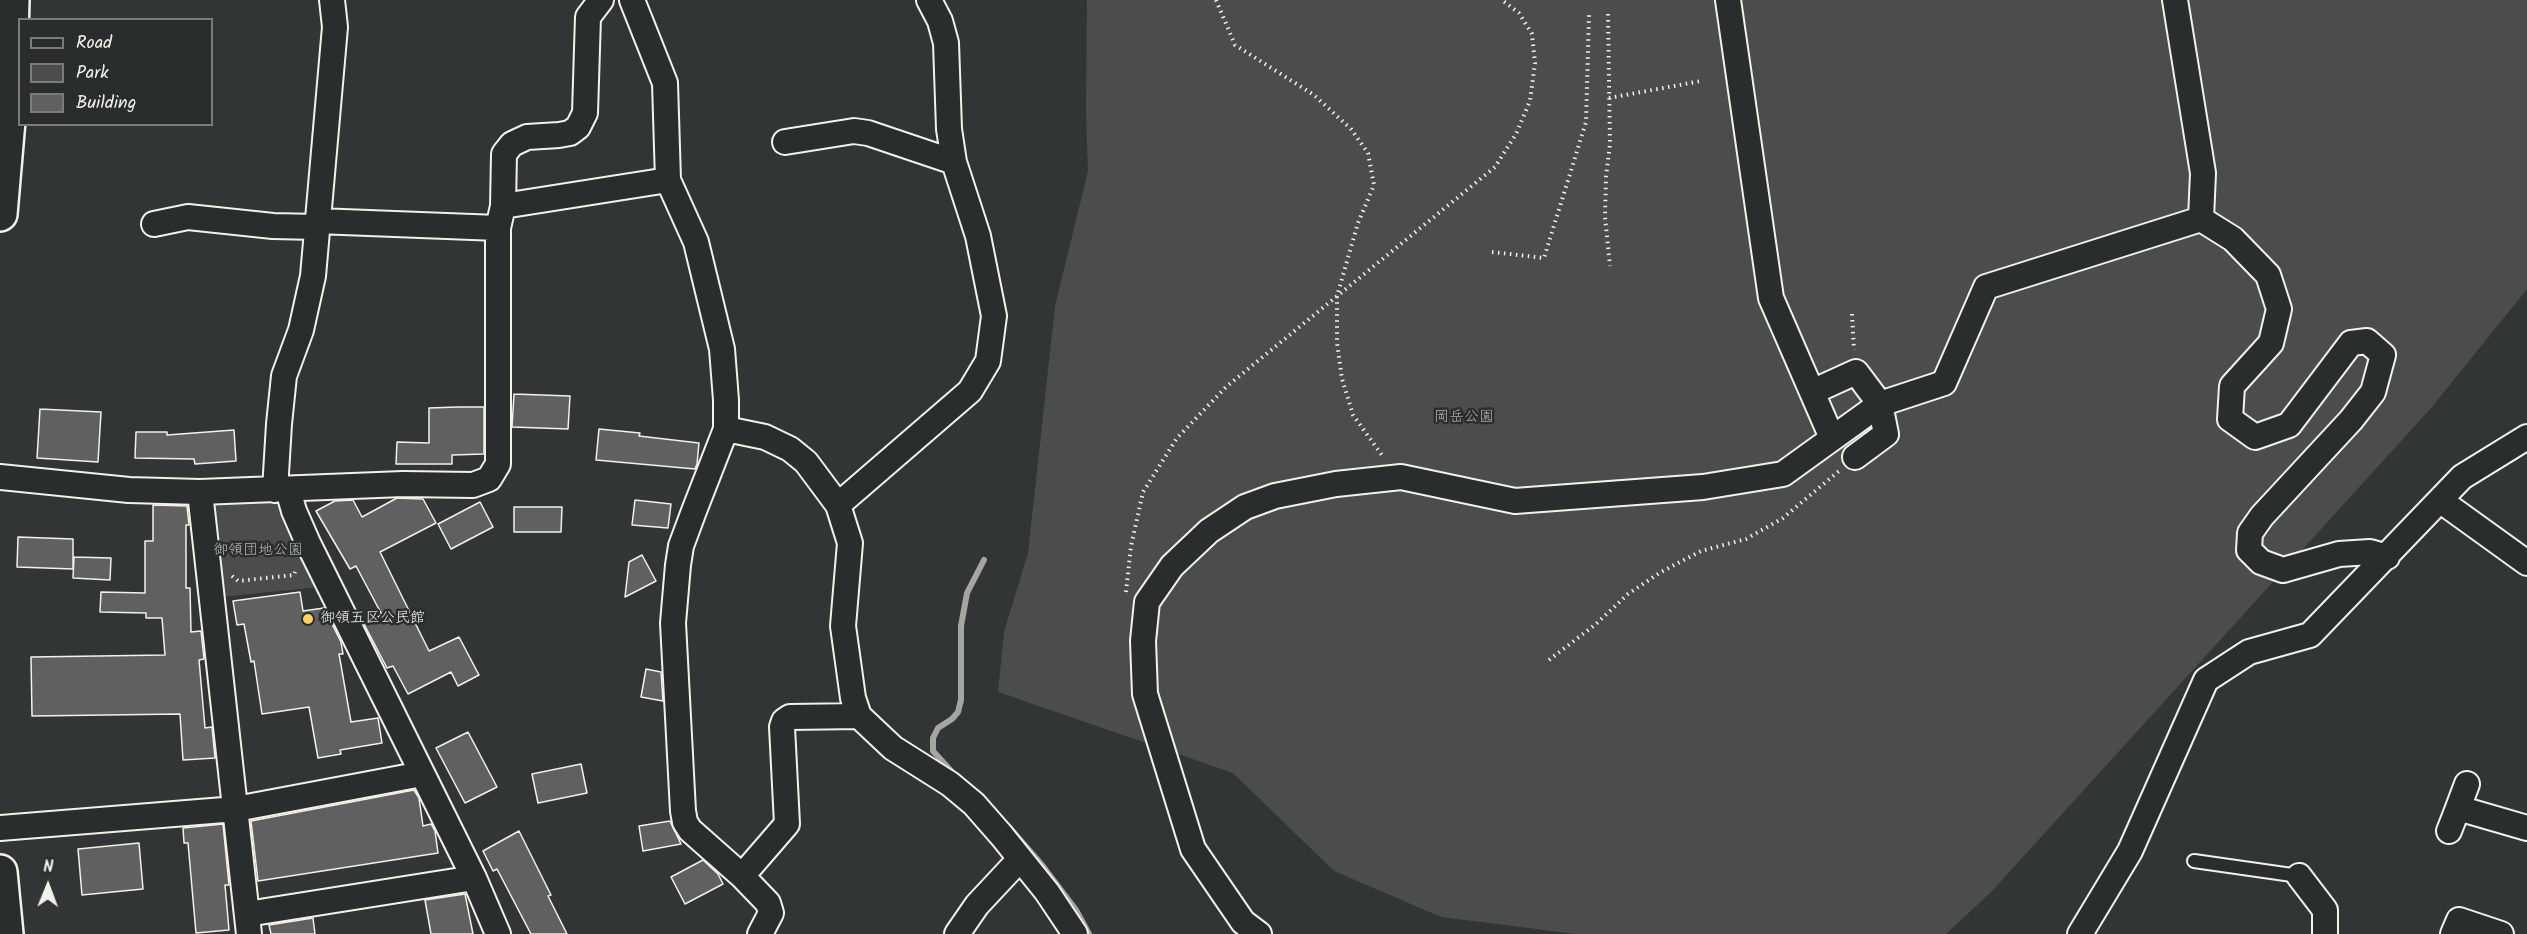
<!DOCTYPE html>
<meta charset="utf-8">
<style>
body{margin:0}
#map{position:relative;width:2527px;height:934px;overflow:hidden;background:#323535;font-family:Kalam,sans-serif}
canvas{display:block}
.legend{position:absolute;left:18px;top:18px;width:195px;height:108px;box-sizing:border-box;background:#2a2d2e;border:2px solid #7b7b78;margin:0;padding:8px 10px;list-style:none;font-size:18px;color:#f4f1e8}
.legend li{display:flex;align-items:center;gap:12px;height:30px}
.legend b{width:30px;border:2px solid #7b7b78}
.north{position:absolute;left:18px;top:856px;width:60px;height:60px;-webkit-text-stroke:4px #2a2d2e;paint-order:stroke;rotate:1deg;font-size:16px;font-weight:700;line-height:24px;text-align:center;color:#f4f1e8}
.north::after{content:'';display:block;margin:auto;width:21px;height:27px;background:#f4f1e8;clip-path:polygon(50% 0,100% 100%,50% 72%,0 100%)}
</style>
<div id="map">
<canvas width="2527" height="934"></canvas>
<ul class="legend">
<li><b style="height:8px;background:#2a2d2e"></b>Road</li>
<li><b style="height:16px;background:#4b4d4c"></b>Park</li>
<li><b style="height:16px;background:#5f605f"></b>Building</li>
</ul>
<div class="north">N</div>
</div>
<script>
const c = document.querySelector('canvas').getContext('2d');
c.lineJoin = 'round';
function paint(path, color) { c.fillStyle = color; c.fill(path, 'evenodd'); }
const toPath = rows => new Path2D(rows.map(r => 'M' + r).join(''));
function trace(path, color, width, dash) { c.strokeStyle = color; c.lineWidth = width; c.lineCap = dash ? 'butt' : 'round'; c.setLineDash(dash || []); c.stroke(path); }
function label(font, color, halo, rows, align = 'center') {
  c.font = font + ' Kalam,"Klee One",sans-serif'; c.lineWidth = 5; c.setLineDash([]); c.textBaseline = 'middle'; c.strokeStyle = halo; c.fillStyle = color; for (const [text, x, y, turn = 0] of rows) {
    c.save(); c.translate(x, y); c.rotate((+turn || 0) * Math.PI / 180); c.textAlign = isNaN(turn) ? turn : align; if (halo) c.strokeText(text, 0, 0); c.fillText(text, 0, 0); c.restore();
  }
}
paint(toPath([
 [1087,0,2527,0,2527,289,2432,407,1992,891,1946,934,1576,934,1441,917,1334,871,1233,773,998,692,1004,632,1028,553,1055,306,1088,171,1086,111],
 [280,499,319,587,222,597,209,501]
]), '#4b4d4c');
trace(toPath([
 [953,773,933,751,933,738,938,728,952,719,958,712,961,700,961,626,967,593,984,560],
 [1008,826,1042,865,1076,910,1089,934]
]), '#a6a5a0', 6);
const building = toPath([
 [514,394,570,396,568,429,512,427,514,394],
 [457,407,484,407,484,454,452,455,452,464,396,464,397,442,429,443,429,408,457,407],
 [40,409,101,412,98,462,37,458,40,409],
 [599,429,640,433,639,436,699,443,697,464,695,469,596,460,599,429],
 [234,430,236,461,195,464,194,459,135,458,136,432,167,432,167,435,234,430],
 [397,498,423,499,436,523,380,552,429,651,459,637,479,675,458,686,451,672,408,694,393,666,387,668,364,624,382,615,356,566,350,569,316,511,335,501,353,500,362,517,397,498],
 [635,500,671,504,668,528,632,525,635,500],
 [480,502,493,527,451,549,438,524,480,502],
 [153,505,187,506,189,525,186,525,186,588,190,588,191,632,201,631,204,659,199,660,205,728,212,727,215,758,183,760,180,714,32,716,31,657,165,655,162,618,146,618,146,613,100,612,101,592,145,593,145,541,153,541,153,505],
 [514,507,562,507,561,532,514,532,514,507],
 [18,537,73,539,73,569,17,567,18,537],
 [642,555,656,581,625,597,629,562,642,555],
 [74,557,111,558,110,580,73,578,74,557],
 [300,592,303,611,324,608,341,642,343,654,339,654,351,722,378,718,382,743,340,750,341,754,318,758,309,707,262,714,254,661,251,662,244,624,237,625,233,601,300,592],
 [646,669,661,672,663,701,641,697,646,669],
 [468,732,497,787,465,803,436,748,468,732],
 [581,764,587,793,538,803,532,774,581,764],
 [414,790,419,798,423,826,431,824,435,831,438,853,258,881,251,821,414,790],
 [670,821,681,844,643,851,639,826,670,821],
 [223,824,229,885,225,885,229,930,196,933,188,843,184,843,183,828,223,824],
 [519,831,551,895,548,896,567,934,531,934,497,869,493,871,483,851,519,831],
 [139,843,143,889,82,895,78,849,139,843],
 [703,860,718,874,723,884,685,904,671,877,703,860],
 [465,894,473,934,431,934,425,900,465,894],
 [313,918,315,934,271,934,269,925,313,918]
]);
paint(building, '#5f605f');
trace(building, '#f4f1e8', 1.5);
const lane = toPath([
 [2194,861,2299,876]
]);
const street = toPath([
 [632,0,665,83,668,180,696,242,722,349,726,400,726,429,694,511,681,546,678,565,673,623,683,811,685,822,690,830,742,876],
 [1728,0,1771,298,1832,438],
 [785,142,854,131,868,133,954,162],
 [503,206,668,180],
 [2201,219,2233,239,2268,275,2279,309,2271,343,2232,386,2230,419,2255,437,2289,425,2351,343,2367,341,2383,355,2373,392,2351,420,2262,516,2250,533,2249,550,2261,562,2283,570,2339,554,2370,552,2387,557],
 [317,221,498,228],
 [154,224,188,217,273,226,317,227],
 [1812,392,1856,372,1880,404,1886,434,1855,457],
 [726,429,765,437,790,449,806,462,838,505,850,543,843,626,853,698,859,716,893,748,950,784,974,804,1002,836,1047,892,1075,934],
 [0,477,129,490,200,492,403,484,473,485,489,479,498,464,498,228,503,206,504,154,512,144,527,137,559,135,570,133,578,127,585,113,588,17,601,0],
 [275,490,279,424,284,376,301,330,313,276,335,27,332,0],
 [288,490,294,511,308,543,474,878,498,934],
 [200,492,249,934],
 [2441,501,2527,563],
 [838,505,970,391,988,361,994,316,978,236,954,162,949,129,946,43,940,21,929,0],
 [2467,784,2458,808,2527,828],
 [0,828,236,809,422,774],
 [2449,831,2458,808],
 [2299,876,2325,910,2325,934],
 [247,914,474,878],
 [760,934,771,913,768,903,742,876,787,824,782,727,784,721,790,717,859,716],
 [957,934,977,905,1020,859],
 [1259,934,1243,922,1193,849,1145,694,1143,641,1147,602,1172,566,1209,531,1245,507,1275,496,1336,484,1401,477,1515,501,1703,487,1783,474,1880,404,1944,383,1986,287,2201,219,2203,173,2175,0],
 [2080,934,2130,851,2206,680,2249,652,2310,635,2462,477,2527,437],
 [2453,934,2459,920,2501,934]
]);
const primary = toPath([
 [0,214,9,109,12,0],
 [0,872,6,934]
]);
trace(lane, '#f4f1e8', 16);
trace(street, '#f4f1e8', 28);
trace(primary, '#f4f1e8', 38);
trace(toPath([
 [1216,0,1235,45,1314,95,1351,129,1368,153,1374,185,1358,223,1337,296,1337,343,1342,379,1353,415,1384,458],
 [1608,14,1610,144,1606,177,1605,217,1610,266],
 [1609,98,1701,81],
 [1492,252,1544,258,1586,122,1589,15],
 [1852,314,1854,350],
 [232,576,238,581,294,575,296,569],
 [1126,592,1131,546,1143,492,1177,438,1226,387,1495,167,1516,134,1530,101,1535,63,1532,34,1519,13,1502,0],
 [1549,660,1596,624,1628,594,1661,572,1701,551,1746,539,1783,518,1839,471]
]), '#f4f1e8', 4, [1.5, 4.5]);
trace(lane, '#2a2d2e', 12);
trace(street, '#2a2d2e', 24);
trace(primary, '#2a2d2e', 33);
for (const [x, y, r, color] of [
 [308,619,6,"#ffd166"]
]) { const dot = new Path2D(); dot.arc(x, y, r, 0, 2 * Math.PI); c.fillStyle = color; c.fill(dot); trace(dot, '#2a2d2e', 2); }
label('15px', '#b9b8b1', '#2a2d2e', [
 ["岡岳公園",1464,418],
 ["御領団地公園",258,551]
]);
label('15px', '#f4f1e8', '#2a2d2e', [
 ["御領五区公民館",320,619]
], 'left');
</script>
